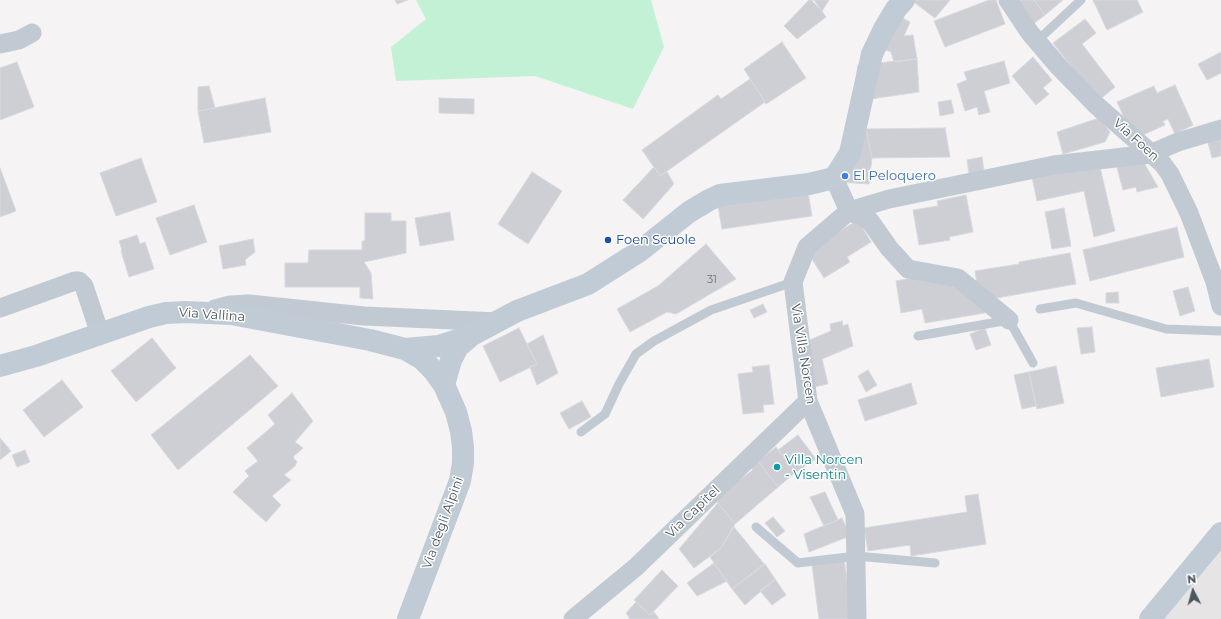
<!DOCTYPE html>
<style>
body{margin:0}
#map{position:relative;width:1221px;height:619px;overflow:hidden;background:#f5f3f3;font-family:Montserrat,sans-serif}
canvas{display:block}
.north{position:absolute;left:1173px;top:571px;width:40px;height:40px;-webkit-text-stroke:3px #fff;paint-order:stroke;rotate:354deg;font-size:11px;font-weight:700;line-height:16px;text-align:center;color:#4a5661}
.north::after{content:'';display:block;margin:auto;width:14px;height:18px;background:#4a5661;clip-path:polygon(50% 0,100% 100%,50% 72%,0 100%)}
</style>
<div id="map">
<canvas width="1221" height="619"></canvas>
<div class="north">N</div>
</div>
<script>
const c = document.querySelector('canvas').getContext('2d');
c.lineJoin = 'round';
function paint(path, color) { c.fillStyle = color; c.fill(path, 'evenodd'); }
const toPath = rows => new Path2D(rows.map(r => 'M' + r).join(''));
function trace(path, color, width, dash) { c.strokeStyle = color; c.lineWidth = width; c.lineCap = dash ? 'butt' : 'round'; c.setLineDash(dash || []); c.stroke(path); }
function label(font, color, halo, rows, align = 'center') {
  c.font = font + ' Montserrat,sans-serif'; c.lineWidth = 3; c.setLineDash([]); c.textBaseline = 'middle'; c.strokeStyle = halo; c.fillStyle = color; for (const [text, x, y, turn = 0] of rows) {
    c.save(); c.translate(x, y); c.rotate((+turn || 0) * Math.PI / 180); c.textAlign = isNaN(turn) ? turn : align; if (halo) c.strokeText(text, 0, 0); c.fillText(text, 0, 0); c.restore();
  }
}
paint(toPath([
 [1221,546,1221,619,1162,619]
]), '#e6e4e5');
paint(toPath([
 [416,0,651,0,664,47,633,109,535,76,396,81,391,47,426,19]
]), '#c3f1d5');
const building = toPath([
 [395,0,408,0,397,4,395,0],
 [809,0,814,0,826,17,797,39,784,26,809,0],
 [811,0,829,0,822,11,811,0],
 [911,0,950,0,935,18,911,0],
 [989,0,996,0,1005,24,945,47,934,21,989,0],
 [1014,0,1034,0,1045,15,1029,27,1014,0],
 [1034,0,1063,0,1045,15,1034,0],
 [1093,0,1137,0,1143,12,1107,30,1093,0],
 [892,12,910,22,904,36,913,35,917,59,894,62,891,52,871,44,892,12],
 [1085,19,1096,33,1082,44,1115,87,1098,101,1053,43,1085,19],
 [782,42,806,78,766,104,744,69,782,42],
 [1221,52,1221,73,1207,80,1198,64,1221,52],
 [1033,57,1052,80,1043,88,1049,94,1036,105,1012,76,1033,57],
 [917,59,919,92,870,99,852,105,858,65,917,59],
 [1004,61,1010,83,984,91,990,112,979,115,977,107,965,111,957,84,967,80,964,72,1004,61],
 [17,62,34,107,0,120,0,68,17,62],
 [750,79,765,102,660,176,642,150,718,95,721,99,750,79],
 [1175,85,1193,125,1175,134,1168,119,1163,121,1165,125,1134,139,1117,102,1154,86,1157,93,1175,85],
 [209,86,215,108,198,111,198,87,209,86],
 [265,98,271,132,204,143,198,111,265,98],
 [439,98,474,99,474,114,439,113,439,98],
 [951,100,954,113,940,116,938,102,951,100],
 [1099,118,1110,132,1105,142,1063,154,1057,132,1099,118],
 [945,128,950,157,872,158,866,129,945,128],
 [1221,128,1221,156,1212,158,1207,139,1221,128],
 [866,129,872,158,869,184,840,182,866,129],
 [1140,156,1158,187,1137,192,1136,187,1123,190,1115,160,1140,156],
 [982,157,984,171,969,174,967,160,982,157],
 [141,158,157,202,116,216,100,173,141,158],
 [1099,163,1115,231,1094,237,1084,191,1037,201,1032,177,1099,163],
 [654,167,660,176,667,172,674,184,643,219,623,200,654,167],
 [0,168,16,211,0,217,0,168],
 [532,172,562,191,528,244,498,224,532,172],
 [807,187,812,216,722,229,717,200,807,187],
 [966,195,973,232,949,237,950,240,919,245,913,210,938,206,937,201,966,195],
 [194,205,207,242,170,255,156,218,194,205],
 [1064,208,1071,246,1052,249,1045,212,1064,208],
 [450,212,454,240,420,246,415,218,450,212],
 [365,213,391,213,391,221,406,221,406,253,364,262,371,273,373,299,360,298,360,287,285,287,285,263,308,263,309,250,362,250,362,241,365,241,365,213],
 [858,220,871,242,847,257,850,262,824,278,807,251,858,220],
 [1177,227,1184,257,1090,281,1083,250,1177,227],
 [137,235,140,244,145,242,154,269,129,277,121,251,122,250,119,241,137,235],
 [253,239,255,252,245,260,246,265,223,269,219,246,253,239],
 [706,244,736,279,676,314,667,312,630,332,617,309,658,286,706,244],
 [1070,253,1076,284,991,299,978,290,975,271,1019,264,1019,262,1070,253],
 [922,276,965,290,983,303,985,313,925,323,922,309,901,313,896,281,922,276],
 [1188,287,1195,311,1180,316,1173,291,1188,287],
 [1118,292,1119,303,1106,303,1106,293,1118,292],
 [763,304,767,312,754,318,750,310,763,304],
 [842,321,843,326,848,324,853,346,822,359,828,384,809,388,800,344,831,331,830,324,842,321],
 [1092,327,1095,352,1081,354,1077,328,1092,327],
 [519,328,537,364,500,382,483,346,519,328],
 [985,328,991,345,976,350,970,334,985,328],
 [543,335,558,373,537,385,530,367,537,364,527,344,543,335],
 [152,338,176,368,136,402,111,371,152,338],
 [250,355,278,386,178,470,151,435,250,355],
 [1209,359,1214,387,1161,397,1156,368,1209,359],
 [769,365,774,404,763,405,764,412,743,414,738,374,753,372,752,367,769,365],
 [1056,366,1064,403,1037,409,1029,372,1056,366],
 [868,370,877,385,866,392,858,376,868,370],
 [1029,372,1036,406,1022,409,1014,375,1029,372],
 [62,380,83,407,44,437,23,410,62,380],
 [911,383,917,404,865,421,858,400,911,383],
 [292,393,313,421,295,442,303,448,293,457,297,462,295,466,284,475,291,480,272,496,281,505,266,522,233,492,249,476,245,471,258,461,247,448,275,424,268,415,292,393],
 [582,401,591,417,569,429,560,413,582,401],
 [798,435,816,459,796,472,778,450,798,435],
 [0,438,11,451,0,460,0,438],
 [776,447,796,472,778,487,758,461,776,447],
 [25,450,30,462,17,467,12,455,25,450],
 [758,461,778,487,735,524,717,502,739,480,753,470,750,467,758,461],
 [825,492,838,520,824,526,810,497,825,492],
 [978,494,986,544,911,556,910,545,868,551,864,528,967,512,965,496,978,494],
 [718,503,735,524,721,548,694,568,679,549,718,503],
 [773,517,785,531,777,537,765,523,773,517],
 [842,518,850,536,809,552,804,534,842,518],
 [734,527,764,564,732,589,710,557,721,548,734,527],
 [844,559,849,596,848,619,819,619,812,565,844,559],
 [714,563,727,581,697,596,687,583,714,563],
 [765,564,775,579,745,605,732,589,765,564],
 [662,570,678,586,650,615,634,600,662,570],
 [775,579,786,595,772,605,760,591,775,579],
 [636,602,650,615,654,612,659,619,630,619,626,613,636,602]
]);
paint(building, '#cdcfd5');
trace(building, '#d7d9de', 1);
trace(toPath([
 [1037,41,1081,0],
 [1040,309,1076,303,1166,329,1221,331],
 [918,336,1009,320,1033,363],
 [581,432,605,414,619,384,636,354,654,341,711,310,793,282],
 [756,527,798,563,856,556,935,563]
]), '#c1cad2', 9);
trace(toPath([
 [1008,0,1030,33,1059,67,1095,104,1162,163,1170,174,1189,213,1215,282,1221,306],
 [0,44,19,40,32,33],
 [834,178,849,211],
 [849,211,870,221,889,248,908,269,958,278,1009,320],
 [0,308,75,281,79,281,84,286,100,334],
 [215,309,230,305,249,304,364,316,498,322],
 [573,619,636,567,808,401],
 [857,619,855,514,808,401,793,282,807,247,849,211,889,199,1054,165,1150,154,1178,142,1221,129]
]), '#c1cad2', 19);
trace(toPath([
 [405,349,439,346,470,336],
 [0,366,36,356,149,317,166,313,186,312,231,314,370,340,405,349,422,359,434,371,444,385,456,412,461,431,463,447,463,463,460,481,408,619],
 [444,385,451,360,458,347,472,335,517,311,588,284,640,251,689,212,709,200,720,195,809,184,834,178,838,172,850,153,872,54,884,29,896,9,904,0],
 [1150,619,1221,533]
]), '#c1cbd6', 22);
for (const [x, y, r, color] of [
 [845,176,4,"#3f7fe0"],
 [608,240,4,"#1a4fb4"],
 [777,467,4,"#0f9aa8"]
]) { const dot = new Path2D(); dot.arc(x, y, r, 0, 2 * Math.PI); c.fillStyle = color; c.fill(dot); trace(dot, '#fff', 1.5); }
label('11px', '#6b747e', null, [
 ["31",712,280]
]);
label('13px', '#4a5661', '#fff', [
 ["Via Foen",1136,140,42],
 ["Via Vallina",212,315,4],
 ["Via Villa Norcen",803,354,81],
 ["Via Capitel",693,512,-44],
 ["Via degli Alpini",443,523,-70]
]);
label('13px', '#366cbe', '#fff', [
 ["El Peloquero",853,176]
], 'left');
label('13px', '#164399', '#fff', [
 ["Foen Scuole",616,240]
], 'left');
label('13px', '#0d838f', '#fff', [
 ["Villa Norcen",785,460],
 ["- Visentin",785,475]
], 'left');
</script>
